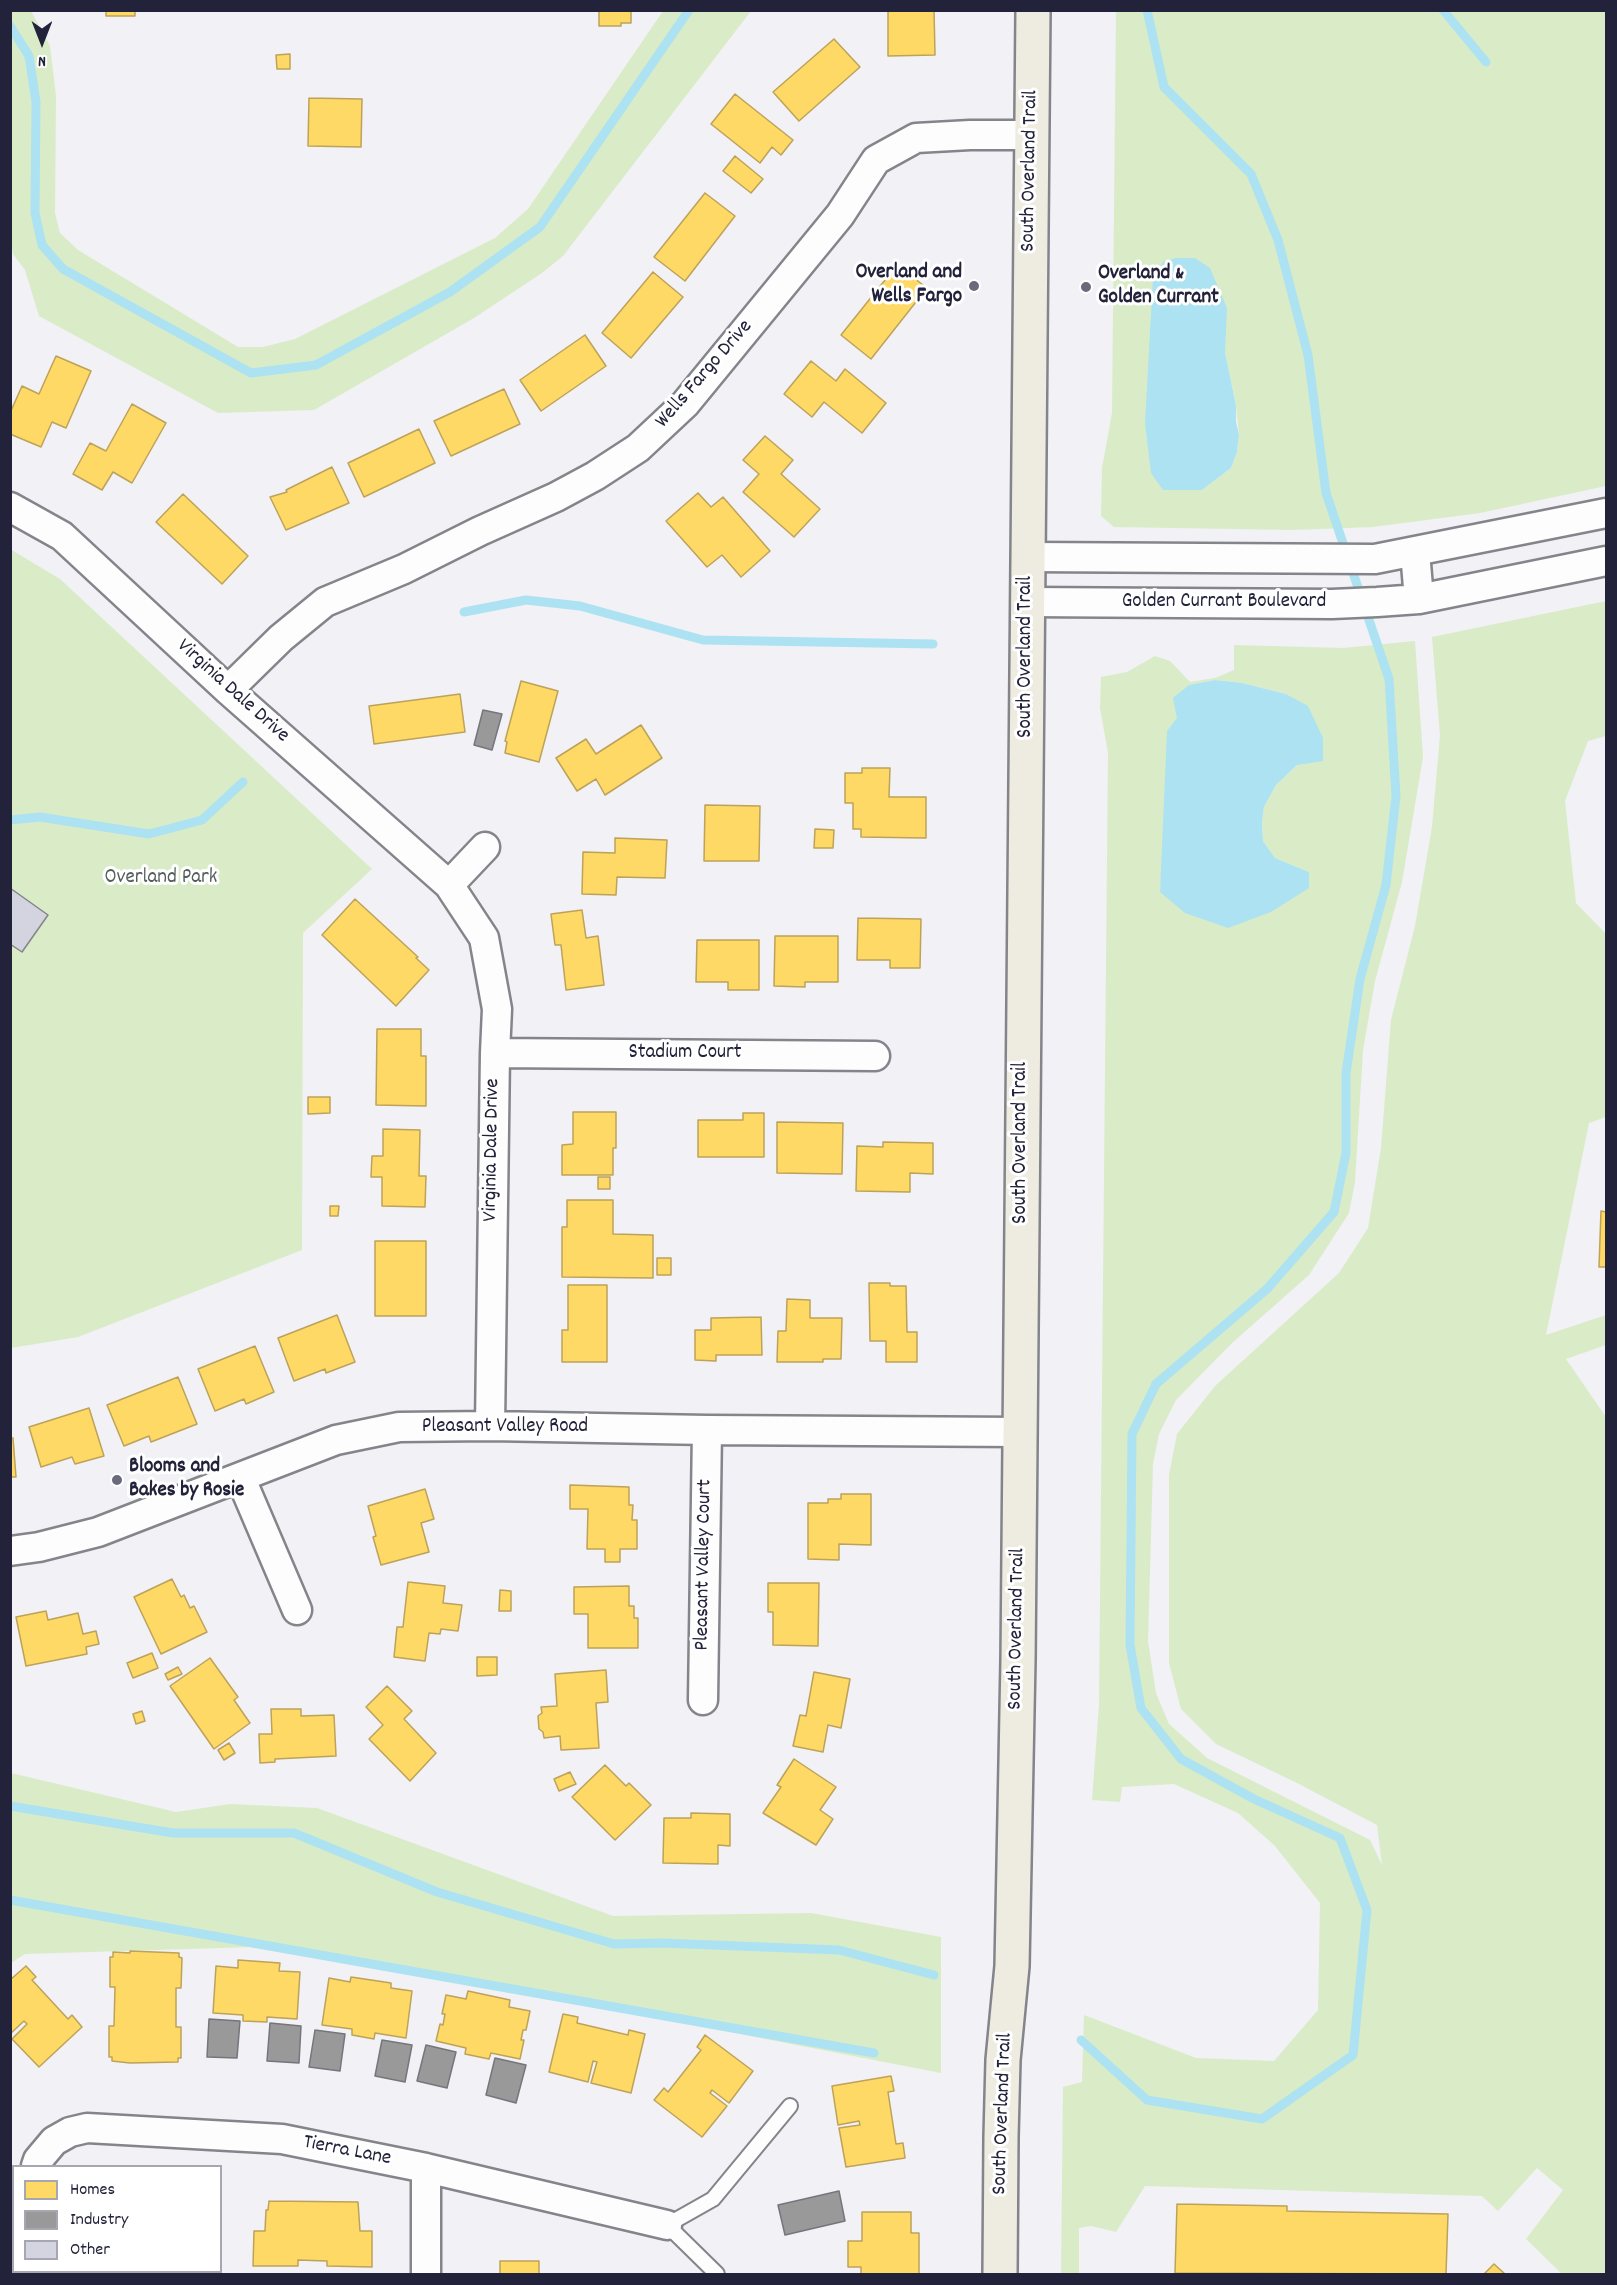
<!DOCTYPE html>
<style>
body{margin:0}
#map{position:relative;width:1617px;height:2285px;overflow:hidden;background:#f1f1f6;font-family:Dekko,sans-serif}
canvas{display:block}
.frame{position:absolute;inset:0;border:12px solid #22223b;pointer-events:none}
.legend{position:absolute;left:12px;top:2165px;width:210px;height:108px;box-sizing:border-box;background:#fff;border:2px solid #a7a7b1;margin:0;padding:8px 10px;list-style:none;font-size:18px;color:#22223b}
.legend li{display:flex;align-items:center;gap:12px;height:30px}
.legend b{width:30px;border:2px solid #a7a7b1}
.north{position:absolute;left:12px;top:12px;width:60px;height:60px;-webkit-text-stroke:4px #fff;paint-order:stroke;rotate:180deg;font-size:16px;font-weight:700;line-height:24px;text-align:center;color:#22223b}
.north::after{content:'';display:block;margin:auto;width:21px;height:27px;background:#22223b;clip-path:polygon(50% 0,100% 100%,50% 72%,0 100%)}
</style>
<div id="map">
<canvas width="1617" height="2285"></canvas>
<div class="frame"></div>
<ul class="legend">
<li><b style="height:16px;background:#ffd966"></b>Homes</li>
<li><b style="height:16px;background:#999"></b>Industry</li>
<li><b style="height:16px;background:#d4d4e0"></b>Other</li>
</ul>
<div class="north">N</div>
</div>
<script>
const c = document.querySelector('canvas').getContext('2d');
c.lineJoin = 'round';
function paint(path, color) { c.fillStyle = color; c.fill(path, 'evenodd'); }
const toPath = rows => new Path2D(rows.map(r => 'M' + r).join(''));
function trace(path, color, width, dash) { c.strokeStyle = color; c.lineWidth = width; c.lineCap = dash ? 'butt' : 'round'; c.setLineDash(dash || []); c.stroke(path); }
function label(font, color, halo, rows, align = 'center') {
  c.font = font + ' Dekko,sans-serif'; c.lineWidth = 6; c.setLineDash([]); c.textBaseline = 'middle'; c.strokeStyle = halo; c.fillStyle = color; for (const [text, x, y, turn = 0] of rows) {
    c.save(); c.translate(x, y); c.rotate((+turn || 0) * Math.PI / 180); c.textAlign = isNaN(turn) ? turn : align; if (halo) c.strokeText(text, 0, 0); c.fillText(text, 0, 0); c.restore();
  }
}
paint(toPath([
 [11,10,31,11,50,46,56,96,55,213,60,233,78,250,238,347,263,347,295,339,495,238,528,209,663,11,751,11,563,256,542,273,474,318,314,410,218,413,39,316,25,270,13,254,11,243],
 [1116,11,1606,11,1606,486,1480,513,1373,527,1293,530,1114,527,1101,516,1102,468,1112,413],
 [1225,332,1225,352,1236,406,1239,435,1237,452,1231,468,1202,490],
 [10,549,60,579,372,869,303,933,302,1250,78,1337,11,1348],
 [1606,601,1606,736,1588,741,1565,801,1576,903,1606,934,1606,1117,1589,1123,1546,1335,1606,1315,1606,1345,1566,1359,1606,1417,1606,2274,1562,2274,1526,2239,1563,2190,1537,2168,1498,2211,1482,2196,1145,2186,1116,2232,1091,2226,1079,2228,1079,2274,1061,2274,1063,2087,1082,2082,1084,2015,1196,2058,1274,2061,1318,2010,1320,1903,1275,1846,1238,1813,1174,1784,1122,1787,1120,1802,1092,1800,1099,1705,1108,753,1100,708,1101,677,1127,672,1155,656,1170,661,1190,682,1215,678,1234,670,1234,645,1343,648,1415,641,1423,757,1402,882,1375,981,1363,1050,1355,1182,1349,1213,1309,1275,1232,1343,1176,1400,1159,1434,1153,1464,1148,1641,1156,1693,1169,1724,1207,1758,1370,1840,1382,1865,1377,1825,1297,1783,1216,1744,1181,1709,1169,1663,1169,1475,1177,1434,1215,1386,1339,1273,1368,1228,1381,1148,1391,1020,1415,926,1432,827,1440,735,1432,637],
 [1215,680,1242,683,1286,694,1307,707,1297,765,1276,785,1264,807,1262,822,1263,841,1275,858,1309,872,1160,892,1177,718,1189,685],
 [11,1773,176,1812,230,1804,317,1808,613,1916,811,1913,941,1937,941,2073,286,1946,25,1954,11,1963]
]), '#d9ecc7');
paint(toPath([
 [1176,258,1195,258,1210,268,1227,308,1225,352,1236,406,1236,422,1239,435,1237,452,1231,468,1202,490,1163,490,1151,473,1145,423,1153,277,1164,261],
 [1215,680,1242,683,1286,694,1308,706,1323,738,1323,761,1297,765,1276,785,1264,807,1262,822,1263,841,1275,858,1309,872,1309,888,1271,912,1228,928,1185,913,1160,892,1167,731,1177,718,1173,698,1189,685]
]), '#ade2f2');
const homes = toPath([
 [106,10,135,10,135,16,106,16,106,10],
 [599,10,631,11,631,23,621,23,621,26,599,26,599,10],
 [888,10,934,10,935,55,888,56,888,10],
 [834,39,860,67,799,121,773,92,834,39],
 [290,54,290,69,277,69,276,55,290,54],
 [735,94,793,140,781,155,772,147,760,163,711,124,735,94],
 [309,98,362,99,361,147,308,146,309,98],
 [735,156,763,179,751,193,723,171,735,156],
 [705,193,735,216,685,281,654,257,705,193],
 [897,265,927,288,871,359,841,335,897,265],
 [653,272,683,297,631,358,602,333,653,272],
 [585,335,606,366,541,411,520,380,585,335],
 [56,356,91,371,66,428,52,422,41,447,10,434,10,413,22,386,39,394,56,356],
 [811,361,836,381,845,369,886,403,862,433,824,402,812,417,784,394,811,361],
 [504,389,520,424,451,456,434,421,504,389],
 [132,404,166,423,132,483,113,472,102,490,73,474,90,443,106,451,132,404],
 [419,429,435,463,364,497,348,463,419,429],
 [765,436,793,460,781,474,820,509,794,537,743,492,759,474,743,460,765,436],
 [332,467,349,503,286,530,270,497,287,492,286,490,332,467],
 [698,493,711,507,723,497,770,551,741,577,722,555,707,567,666,521,698,493],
 [183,494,248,556,222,584,156,522,183,494],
 [521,681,558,691,539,762,505,753,507,742,505,741,521,681],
 [460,694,465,732,374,744,369,706,460,694],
 [641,725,662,758,605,795,596,779,577,791,556,758,586,739,596,754,641,725],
 [862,768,890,768,889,797,926,797,926,838,861,837,861,829,853,829,853,803,845,803,845,773,862,773,862,768],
 [705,805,760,806,759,861,704,861,705,805],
 [815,829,834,830,833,848,814,848,815,829],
 [615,838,667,840,665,878,617,877,616,895,582,894,583,852,615,853,615,838],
 [355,899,418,957,416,958,429,970,396,1006,322,935,355,899],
 [582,910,586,938,598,936,604,985,566,990,561,945,555,945,551,914,582,910],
 [858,918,921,919,920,968,890,968,890,960,857,960,858,918],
 [775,936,838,936,838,982,805,982,805,987,774,986,775,936],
 [697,940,759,940,759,990,728,990,728,982,696,982,697,940],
 [377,1029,421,1029,421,1056,426,1056,426,1106,376,1105,377,1029],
 [308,1097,330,1097,330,1113,308,1114,308,1097],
 [573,1112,616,1112,616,1148,613,1148,613,1175,562,1175,562,1145,573,1144,573,1112],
 [743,1113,764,1113,764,1157,698,1157,698,1120,743,1120,743,1113],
 [777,1122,843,1123,842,1174,777,1173,777,1122],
 [383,1129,420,1130,419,1176,426,1176,425,1207,382,1206,382,1177,371,1177,372,1156,383,1156,383,1129],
 [883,1142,933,1143,933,1174,910,1173,910,1192,856,1191,857,1146,883,1147,883,1142],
 [598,1177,610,1177,610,1189,598,1189,598,1177],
 [567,1200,613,1200,613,1234,653,1235,653,1278,562,1277,562,1227,567,1227,567,1200],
 [330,1206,339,1206,338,1216,330,1216,330,1206],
 [1601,1211,1606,1212,1606,1267,1599,1267,1601,1211],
 [375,1241,426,1241,426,1316,375,1316,375,1241],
 [657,1258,671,1258,671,1275,657,1275,657,1258],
 [869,1283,890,1283,890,1286,906,1286,907,1332,917,1332,917,1362,886,1362,886,1341,870,1341,869,1283],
 [568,1285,607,1285,607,1362,562,1362,562,1330,568,1330,568,1285],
 [787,1299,810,1300,810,1318,842,1318,841,1359,823,1359,823,1362,777,1362,778,1331,786,1331,787,1299],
 [337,1315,355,1362,326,1373,325,1369,294,1381,278,1338,337,1315],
 [761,1317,762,1355,716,1355,716,1361,695,1360,695,1330,711,1330,711,1318,761,1317],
 [255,1346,274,1392,246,1404,244,1399,215,1411,198,1369,255,1346],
 [178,1377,197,1424,151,1442,149,1436,124,1446,107,1405,178,1377],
 [89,1408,104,1456,75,1464,72,1457,41,1467,29,1427,89,1408],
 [10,1438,13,1438,16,1477,10,1477,10,1438],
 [570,1485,629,1487,629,1505,633,1505,632,1520,637,1520,637,1549,620,1549,620,1562,605,1562,605,1549,587,1549,588,1509,570,1509,570,1485],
 [425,1489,434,1519,421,1523,429,1552,381,1565,373,1537,376,1536,368,1506,425,1489],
 [841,1494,871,1494,871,1545,839,1544,839,1560,808,1559,808,1503,828,1503,828,1499,841,1499,841,1494],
 [172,1579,181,1597,184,1595,190,1608,194,1606,207,1632,161,1654,134,1597,172,1579],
 [408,1582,445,1586,443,1603,462,1605,458,1631,441,1629,440,1634,429,1633,425,1661,394,1657,397,1627,403,1627,408,1582],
 [768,1583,819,1583,818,1646,773,1645,773,1612,768,1612,768,1583],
 [629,1586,629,1606,634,1606,634,1618,638,1618,638,1648,588,1648,588,1614,574,1614,574,1587,629,1586],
 [500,1590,511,1591,511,1611,499,1611,500,1590],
 [46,1611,48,1620,78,1613,83,1634,96,1631,99,1644,86,1647,87,1654,26,1666,16,1617,46,1611],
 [152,1653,158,1668,133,1678,127,1663,152,1653],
 [477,1657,497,1657,497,1675,477,1676,477,1657],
 [210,1658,238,1697,234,1700,250,1723,214,1749,170,1686,210,1658],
 [178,1667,182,1674,168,1680,165,1674,178,1667],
 [606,1670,608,1702,596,1703,599,1748,561,1750,560,1736,544,1738,543,1732,539,1729,538,1716,542,1713,541,1707,557,1706,555,1674,606,1670],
 [814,1672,850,1679,841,1728,828,1725,823,1752,793,1746,800,1715,806,1716,814,1672],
 [387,1686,412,1711,404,1719,436,1753,410,1781,369,1739,383,1725,366,1707,387,1686],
 [271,1709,301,1709,301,1716,334,1715,336,1756,275,1759,275,1762,260,1763,259,1734,272,1734,271,1709],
 [142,1711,145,1721,136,1724,133,1714,142,1711],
 [229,1743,235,1753,224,1760,218,1750,229,1743],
 [794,1759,836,1787,820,1810,833,1819,816,1845,763,1813,781,1787,777,1785,794,1759],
 [605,1765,626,1786,629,1783,651,1805,615,1840,572,1797,605,1765],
 [570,1772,576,1784,559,1791,554,1779,570,1772],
 [691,1813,730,1814,730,1846,718,1845,718,1864,663,1863,664,1818,691,1818,691,1813],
 [130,1951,179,1953,179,1957,182,1958,181,1988,176,1988,176,2027,181,2027,181,2058,178,2058,178,2062,130,2063,112,2061,112,2057,109,2057,109,2026,114,2026,115,1987,110,1987,110,1957,113,1957,113,1952,130,1953,130,1951],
 [238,1960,280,1963,279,1971,300,1972,297,2019,267,2017,267,2022,243,2021,243,2015,213,2013,216,1966,238,1968,238,1960],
 [26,1966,36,1977,32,1980,68,2019,72,2015,82,2027,39,2067,12,2039,27,2024,24,2021,10,2034,10,1980,26,1966],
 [351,1977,391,1983,391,1988,412,1991,406,2038,375,2033,374,2039,352,2035,352,2029,322,2025,329,1978,350,1982,351,1977],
 [468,1991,510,2000,509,2007,530,2011,526,2030,523,2030,521,2040,524,2040,520,2059,491,2053,489,2059,465,2054,466,2048,436,2041,440,2024,443,2025,445,2014,442,2014,446,1995,466,1999,468,1991],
 [563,2014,578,2017,577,2023,628,2035,629,2030,645,2034,631,2093,591,2083,597,2062,593,2061,588,2082,549,2072,563,2014],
 [705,2035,753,2071,729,2103,712,2090,710,2093,727,2106,702,2137,654,2100,664,2088,668,2092,701,2050,697,2047,705,2035],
 [891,2076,894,2091,888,2092,896,2144,903,2143,905,2158,846,2167,839,2128,860,2125,859,2121,838,2125,832,2086,891,2076],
 [269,2201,358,2202,360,2231,372,2231,372,2267,327,2266,327,2261,298,2260,298,2266,253,2266,254,2231,265,2231,266,2210,268,2210,269,2201],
 [1177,2204,1287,2206,1287,2211,1448,2214,1446,2274,1175,2273,1177,2204],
 [862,2212,911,2212,911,2233,919,2233,919,2274,861,2274,861,2267,848,2267,848,2241,862,2241,862,2212],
 [500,2261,539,2261,539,2274,500,2274,500,2261],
 [1494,2264,1505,2274,1484,2274,1494,2264],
 [156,2272,213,2272,213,2274,156,2274,156,2272]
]);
paint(homes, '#ffd966');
trace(homes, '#bda259', 1.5);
const industry = toPath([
 [483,710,502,714,492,750,474,745,483,710],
 [209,2019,240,2021,237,2058,207,2057,209,2019],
 [270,2023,301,2026,299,2063,267,2061,270,2023],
 [315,2030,345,2034,340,2071,309,2067,315,2030],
 [382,2040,412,2045,405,2082,375,2076,382,2040],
 [426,2045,456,2052,447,2088,417,2081,426,2045],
 [495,2058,526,2065,516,2103,486,2095,495,2058],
 [839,2191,845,2221,785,2235,778,2205,839,2191]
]);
paint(industry, '#999');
trace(industry, '#75757d', 1.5);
trace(toPath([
 [1443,10,1486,62],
 [10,26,29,56,36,102,35,213,42,245,63,269,251,373,316,365,450,292,540,227,689,10],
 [464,612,526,600,580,606,703,640,933,644],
 [10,820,40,817,149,834,202,820,243,782],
 [10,1806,173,1833,294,1833,437,1892,614,1944,662,1943,839,1950,934,1975],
 [10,1900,874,2053],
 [1081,2040,1147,2100,1262,2119,1353,2055,1367,1910,1340,1838,1254,1799,1181,1759,1141,1708,1130,1645,1132,1434,1156,1384,1267,1289,1334,1212,1346,1153,1346,1073,1360,979,1386,885,1396,796,1389,679,1326,493,1308,355,1278,240,1251,174,1164,87,1147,10]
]), '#ade2f2', 9);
const building = toPath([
 [10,888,48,915,22,952,10,944,10,888]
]);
paint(building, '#d4d4e0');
trace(building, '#84848b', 1.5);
const lane = toPath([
 [717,2274,667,2225,713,2199,790,2106]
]);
const street = toPath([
 [10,507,62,536,228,690,449,885,484,938,497,1009,495,1053,490,1426],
 [1415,552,1419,599],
 [1028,557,1375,559,1606,513],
 [1029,602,1332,604,1377,602,1419,599,1606,561],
 [228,690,281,638,325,602,404,569,480,531,556,497,595,476,638,448,685,404,840,215,876,160,916,138,970,135,1032,135],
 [449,885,485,847],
 [495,1053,875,1056],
 [241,1479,297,1610],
 [10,1551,39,1547,98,1532,336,1440,399,1427,490,1426,707,1430,1020,1432],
 [703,1700,707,1430],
 [36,2166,38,2160,54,2141,70,2132,87,2128,282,2139,426,2168,667,2225],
 [33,2274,33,2272],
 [426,2274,426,2168]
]);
const primary = toPath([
 [1000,2274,1001,2137,1003,2060,1012,1966,1018,1660,1033,10]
]);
trace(lane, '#84848b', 18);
trace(street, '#84848b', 33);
trace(primary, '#84848b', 38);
trace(lane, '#fdfdfe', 14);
trace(street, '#fdfdfe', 28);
trace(primary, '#eeebe1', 33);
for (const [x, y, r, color] of [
 [974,286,6,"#6a6a7c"],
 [1086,287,6,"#6a6a7c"],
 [117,1480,6,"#6a6a7c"]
]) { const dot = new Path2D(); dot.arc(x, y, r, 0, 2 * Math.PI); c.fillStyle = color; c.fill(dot); trace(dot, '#fff', 2); }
label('21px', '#22223b', '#fff', [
 ["South Overland Trail",1031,171,-89],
 ["Wells Fargo Drive",705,375,-49],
 ["Golden Currant Boulevard",1224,603],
 ["South Overland Trail",1027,657,-90],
 ["Virginia Dale Drive",232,692,42],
 ["Stadium Court",685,1054],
 ["South Overland Trail",1022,1143,-90],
 ["Virginia Dale Drive",493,1150,-89],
 ["Pleasant Valley Road",505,1428],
 ["Pleasant Valley Court",705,1565,-89],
 ["South Overland Trail",1018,1629,-89],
 ["South Overland Trail",1004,2114,-88],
 ["Tierra Lane",347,2152,11]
]);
label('bold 21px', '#22223b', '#fff', [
 ["Overland and",962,274,"right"],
 ["Wells Fargo",962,298,"right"],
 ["Overland &",1098,275],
 ["Golden Currant",1098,299],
 ["Blooms and",129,1468],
 ["Bakes by Rosie",129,1492]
], 'left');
label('21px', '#535d5a', '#fff', [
 ["Overland Park",161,879]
]);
</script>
